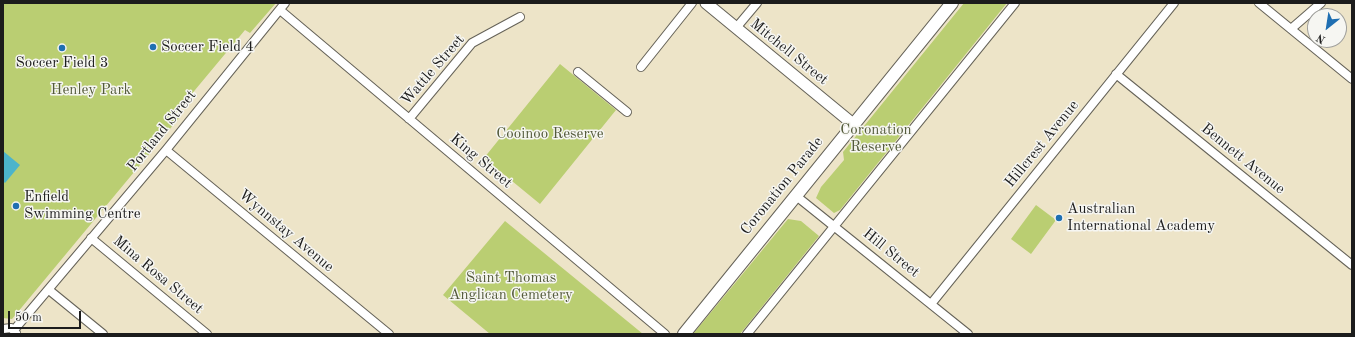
<!DOCTYPE html>
<style>
body{margin:0}
#map{position:relative;width:1355px;height:337px;overflow:hidden;background:#ede4c8;font-family:"Old Standard TT",serif}
canvas{display:block}
.frame{position:absolute;inset:0;border:4px solid #1c1c1c;pointer-events:none}
.north{position:absolute;left:1307px;top:8px;width:40px;height:40px;box-sizing:border-box;background:#f6f6f2;border:1px solid #9f9f9c;border-radius:50%;rotate:210deg;font-size:11px;font-weight:700;line-height:16px;text-align:center;color:#1c1c1c}
.north::after{content:'';display:block;margin:auto;width:14px;height:18px;background:#1f6fb2;clip-path:polygon(50% 0,100% 100%,50% 72%,0 100%)}
.scale{position:absolute;left:8px;top:311px;width:73px;height:18px;box-sizing:border-box;border:2px solid #1c1c1c;border-top:0;padding-left:5px;font-size:12px;line-height:14px;white-space:nowrap;color:#1c1c1c;-webkit-text-stroke:3px #f6f6f2;paint-order:stroke}
</style>
<div id="map">
<canvas width="1355" height="337"></canvas>
<div class="frame"></div>
<div class="north">N</div>
<div class="scale">50 m</div>
</div>
<script>
const c = document.querySelector('canvas').getContext('2d');
c.lineJoin = 'round';
function paint(path, color) { c.fillStyle = color; c.fill(path, 'evenodd'); }
const toPath = rows => new Path2D(rows.map(r => 'M' + r).join(''));
function trace(path, color, width, dash) { c.strokeStyle = color; c.lineWidth = width; c.lineCap = dash ? 'butt' : 'round'; c.setLineDash(dash || []); c.stroke(path); }
function label(font, color, halo, rows, align = 'center') {
  c.font = font + ' "Old Standard TT",serif'; c.lineWidth = 3; c.setLineDash([]); c.textBaseline = 'middle'; c.strokeStyle = halo; c.fillStyle = color; for (const [text, x, y, turn = 0] of rows) {
    c.save(); c.translate(x, y); c.rotate((+turn || 0) * Math.PI / 180); c.textAlign = isNaN(turn) ? turn : align; if (halo) c.strokeText(text, 0, 0); c.fillText(text, 0, 0); c.restore();
  }
}
paint(toPath([
 [3,3,276,3,250,33,245,30,175,114,179,118,12,319,3,318],
 [964,3,1007,3,840,210,834,213,816,198,821,187,844,160,843,152],
 [560,64,616,110,540,204,484,158],
 [1036,205,1056,220,1031,254,1011,239],
 [788,219,801,221,819,236,740,334,693,334],
 [505,221,643,334,490,334,443,295]
]), '#bace72');
paint(toPath([
 [3,151,20,165,5,183,3,181]
]), '#4cb4cb');
const street = toPath([
 [1259,3,1352,79],
 [280,10,665,334],
 [736,28,757,3],
 [1291,29,1321,3],
 [641,67,692,3],
 [578,72,627,112],
 [1116,74,1352,265],
 [409,119,472,43,520,17],
 [166,150,389,334],
 [795,195,968,334],
 [91,238,207,334],
 [49,290,103,334],
 [931,304,1174,3],
 [3,329,11,328,16,333],
 [14,330,166,150,285,3],
 [747,334,1015,3]
]);
const secondary = toPath([
 [706,3,853,124]
]);
const primary = toPath([
 [684,334,952,3]
]);
trace(street, '#656258', 10);
trace(secondary, '#656258', 13);
trace(primary, '#656258', 14);
trace(street, '#fff', 8);
trace(secondary, '#fff', 11);
trace(primary, '#fff', 12);
for (const [x, y, r, color] of [
 [153,47,4,"#1f6fb2"],
 [62,48,4,"#1f6fb2"],
 [16,206,4,"#1f6fb2"],
 [1059,218,4,"#1f6fb2"]
]) { const dot = new Path2D(); dot.arc(x, y, r, 0, 2 * Math.PI); c.fillStyle = color; c.fill(dot); trace(dot, '#f6f6f2', 1.5); }
label('15px', '#1c1c1c', '#f6f6f2', [
 ["Soccer Field 4",161,47],
 ["Soccer Field 3",62,63,"center"],
 ["Enfield",24,197],
 ["Swimming Centre",24,214],
 ["Australian",1067,209],
 ["International Academy",1067,226]
], 'left');
label('15px', '#1c1c1c', '#f6f6f2', [
 ["Mitchell Street",789,52,39],
 ["Wattle Street",433,70,-49],
 ["Portland Street",162,131,-51],
 ["Hillcrest Avenue",1042,144,-51],
 ["Bennett Avenue",1243,159,39],
 ["King Street",481,161,40],
 ["Coronation Parade",782,186,-51],
 ["Wynnstay Avenue",286,231,40],
 ["Hill Street",891,253,39],
 ["Mina Rosa Street",158,275,40]
]);
label('15px', '#535a3a', '#f6f6f2', [
 ["Henley Park",91,90],
 ["Coronation",876,130],
 ["Reserve",876,147],
 ["Cooinoo Reserve",550,134],
 ["Saint Thomas",511,278],
 ["Anglican Cemetery",511,295]
]);
</script>
